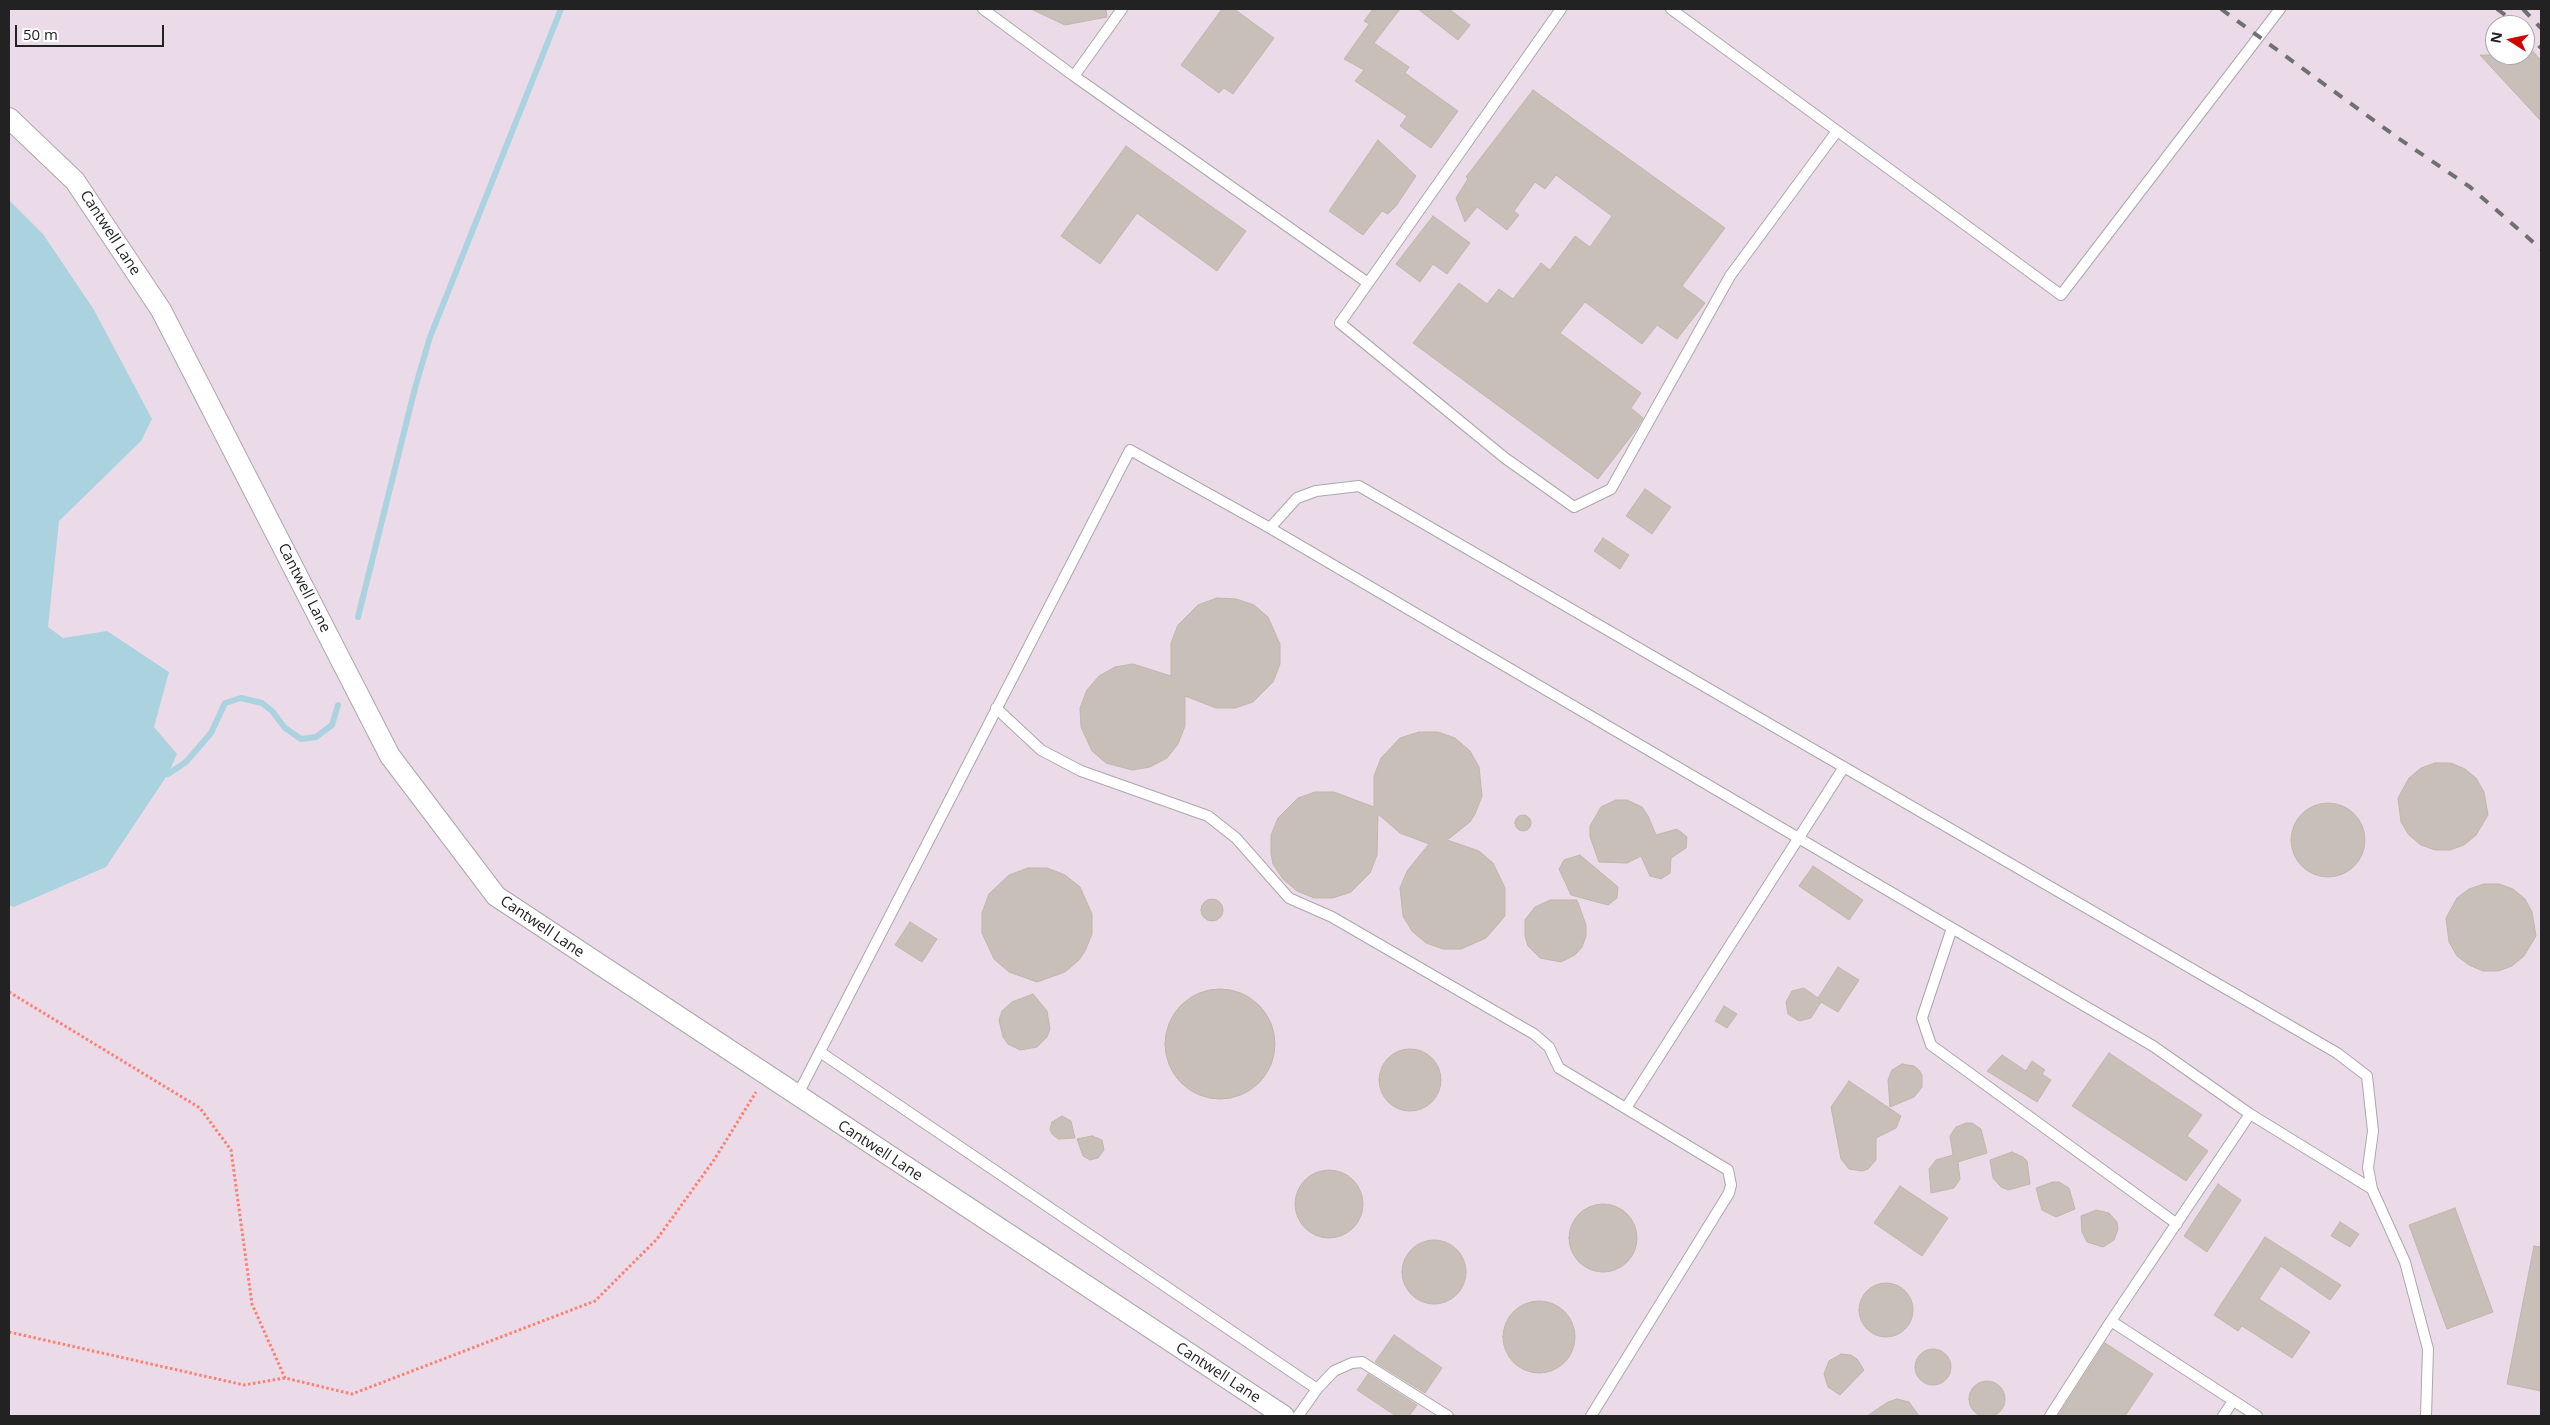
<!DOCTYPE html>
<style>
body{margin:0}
#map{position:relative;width:2550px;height:1425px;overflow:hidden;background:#f2efe9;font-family:"Open Sans",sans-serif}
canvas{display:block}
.frame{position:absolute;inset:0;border:10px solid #222;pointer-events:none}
.north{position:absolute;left:2485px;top:15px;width:50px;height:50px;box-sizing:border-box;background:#fff;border:1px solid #a7a7a7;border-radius:50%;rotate:280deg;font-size:14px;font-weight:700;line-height:20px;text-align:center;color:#222}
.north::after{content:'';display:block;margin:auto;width:18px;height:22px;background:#d40000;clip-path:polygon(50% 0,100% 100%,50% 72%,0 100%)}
.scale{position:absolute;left:15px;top:25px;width:149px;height:22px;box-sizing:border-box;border:2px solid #222;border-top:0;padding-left:6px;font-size:15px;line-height:18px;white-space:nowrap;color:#222;-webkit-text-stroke:4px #fff;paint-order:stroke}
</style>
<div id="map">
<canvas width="2550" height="1425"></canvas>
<div class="frame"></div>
<div class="north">N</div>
<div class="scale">50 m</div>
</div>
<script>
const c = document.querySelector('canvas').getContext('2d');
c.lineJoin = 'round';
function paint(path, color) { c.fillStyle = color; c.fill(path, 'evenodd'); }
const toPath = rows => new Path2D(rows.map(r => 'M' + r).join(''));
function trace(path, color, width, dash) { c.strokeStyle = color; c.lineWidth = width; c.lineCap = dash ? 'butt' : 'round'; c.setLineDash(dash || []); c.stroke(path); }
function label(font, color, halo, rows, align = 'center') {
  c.font = font + ' "Open Sans",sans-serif'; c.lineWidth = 4; c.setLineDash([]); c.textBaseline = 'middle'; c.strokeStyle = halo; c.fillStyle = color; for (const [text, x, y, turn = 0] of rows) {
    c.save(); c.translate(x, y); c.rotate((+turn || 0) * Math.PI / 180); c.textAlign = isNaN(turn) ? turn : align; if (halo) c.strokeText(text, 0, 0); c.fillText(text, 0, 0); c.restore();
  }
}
paint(toPath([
 [9,9,2541,9,2541,1416,9,1416],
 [2495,25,2525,25,2525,55,2495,55]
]), '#ebdbe8');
paint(toPath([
 [9,200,43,234,94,310,152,419,141,441,59,521,48,627,63,638,107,631,169,672,154,727,177,754,168,774,106,867,14,907,9,905]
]), '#aad3df');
trace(toPath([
 [358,617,415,388,430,337,561,9],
 [160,771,168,774,186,762,211,733,225,703,241,698,262,703,272,711,285,728,301,739,316,737,332,725,338,705]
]), '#aad3df', 6);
const building = toPath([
 [1031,9,1106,9,1107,17,1065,25,1031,9],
 [1222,9,1234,9,1274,38,1233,94,1224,88,1219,93,1181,65,1222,9],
 [1373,9,1400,9,1374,43,1409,67,1405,73,1458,111,1431,148,1400,126,1407,116,1355,81,1364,70,1344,59,1369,24,1364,21,1373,9],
 [1418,9,1449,9,1470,25,1458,40,1418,9],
 [2525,43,2541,60,2541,121,2480,55,2525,55,2525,43],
 [1533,90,1725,228,1682,286,1705,303,1677,339,1657,325,1642,344,1585,302,1560,333,1641,393,1631,408,1643,418,1635,431,1598,479,1413,343,1459,283,1487,304,1499,289,1513,299,1541,263,1550,270,1575,236,1590,247,1612,216,1556,175,1545,189,1535,182,1514,211,1519,215,1507,230,1477,207,1465,222,1456,198,1468,179,1466,177,1533,90],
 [1378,140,1416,176,1396,206,1388,214,1382,211,1363,235,1329,211,1378,140],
 [1126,146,1246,231,1217,271,1137,213,1100,264,1061,236,1126,146],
 [1433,216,1470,243,1447,274,1433,264,1420,282,1396,264,1433,216],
 [1645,489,1671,507,1652,534,1626,516,1645,489],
 [1603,538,1629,555,1620,569,1594,551,1603,538],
 [1217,598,1236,599,1254,605,1268,617,1280,644,1280,664,1273,682,1253,702,1235,708,1216,708,1185,696,1185,726,1178,744,1167,758,1150,767,1132,770,1106,763,1092,751,1081,727,1080,708,1087,690,1099,676,1115,667,1133,664,1171,676,1171,643,1178,625,1198,605,1217,598],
 [1419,732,1438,732,1455,738,1470,751,1479,767,1482,796,1475,814,1470,822,1447,840,1479,851,1493,863,1505,888,1505,916,1486,938,1461,949,1443,949,1426,943,1412,931,1403,916,1400,888,1407,871,1429,844,1400,833,1378,814,1377,855,1370,873,1351,892,1333,898,1314,898,1297,891,1283,879,1273,864,1271,854,1271,835,1278,818,1298,798,1315,792,1334,792,1374,807,1374,776,1381,758,1400,738,1419,732],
 [2435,763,2451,763,2465,769,2476,778,2484,792,2488,815,2476,835,2464,845,2450,850,2435,850,2421,845,2409,835,2401,822,2398,798,2409,778,2421,768,2435,763],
 [1616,800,1627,800,1642,807,1648,816,1656,835,1677,829,1687,837,1686,848,1671,858,1670,873,1661,879,1650,876,1641,856,1627,863,1599,862,1590,837,1590,826,1601,807,1616,800],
 '2291 840a37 37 0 1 1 74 0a37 37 0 1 1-74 0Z',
 '1515 823a8 8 0 1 1 16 0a8 8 0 1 1-16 0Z',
 [1580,855,1618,887,1617,898,1608,905,1571,895,1559,869,1564,860,1580,855],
 [1813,866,1863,900,1849,920,1799,886,1813,866],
 [1028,868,1047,868,1065,875,1080,887,1092,914,1092,934,1085,951,1079,960,1065,972,1037,982,1009,972,994,959,982,933,982,913,989,894,1009,875,1028,868],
 [2484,884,2499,884,2513,889,2525,899,2532,912,2536,936,2524,956,2512,966,2498,971,2483,971,2469,965,2457,956,2449,942,2446,918,2457,898,2469,889,2484,884],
 '1201 910a11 11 0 1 1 22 0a11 11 0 1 1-22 0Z',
 [1550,900,1577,900,1586,925,1586,936,1582,947,1575,955,1561,962,1540,958,1528,946,1525,936,1525,920,1535,907,1550,900],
 [910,922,937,939,922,962,895,945,910,922],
 [1838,967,1859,980,1838,1012,1821,1002,1811,1018,1799,1021,1788,1014,1786,1002,1792,991,1804,988,1818,998,1838,967],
 '1165 1044a55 55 0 1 1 110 0a55 55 0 1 1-110 0Z',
 [1033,994,1047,1011,1050,1029,1047,1037,1037,1047,1020,1050,1008,1044,1003,1037,999,1020,1002,1011,1012,1002,1033,994],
 [1724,1006,1737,1014,1727,1028,1715,1021,1724,1006],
 '1379 1080a31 31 0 1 1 62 0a31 31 0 1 1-62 0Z',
 [2109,1053,2202,1115,2187,1136,2208,1151,2186,1181,2072,1106,2109,1053],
 [2002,1055,2026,1071,2032,1061,2045,1070,2042,1074,2051,1080,2037,1102,1987,1071,2002,1055],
 [1902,1064,1914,1066,1919,1070,1922,1075,1922,1087,1914,1097,1890,1107,1888,1080,1892,1070,1902,1064],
 [1849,1081,1901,1116,1896,1128,1876,1138,1876,1160,1868,1169,1862,1171,1849,1169,1841,1159,1831,1107,1849,1081],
 [1062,1116,1071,1121,1075,1138,1058,1139,1052,1134,1050,1129,1052,1122,1062,1116],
 [1966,1123,1972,1123,1981,1129,1987,1153,1958,1162,1960,1179,1954,1188,1931,1193,1929,1169,1936,1160,1953,1155,1950,1136,1956,1127,1966,1123],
 [1092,1136,1102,1140,1104,1150,1098,1158,1090,1160,1083,1156,1077,1139,1092,1136],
 [2012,1152,2023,1157,2027,1161,2030,1184,2008,1190,2001,1187,1993,1178,1990,1160,2012,1152],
 '1295 1204a34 34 0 1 1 68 0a34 34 0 1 1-68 0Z',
 [2053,1182,2059,1182,2069,1188,2075,1209,2056,1217,2042,1210,2036,1188,2053,1182],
 [2218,1184,2241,1200,2207,1252,2184,1236,2218,1184],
 [1900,1186,1948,1218,1922,1256,1874,1223,1900,1186],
 '1569 1238a34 34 0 1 1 68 0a34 34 0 1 1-68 0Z',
 [2455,1208,2493,1312,2447,1329,2409,1225,2455,1208],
 [2096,1210,2109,1213,2117,1222,2118,1229,2114,1240,2103,1247,2087,1242,2082,1232,2081,1216,2096,1210],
 [2340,1222,2359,1234,2350,1247,2331,1236,2340,1222],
 [2265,1237,2341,1285,2330,1300,2281,1266,2259,1299,2310,1332,2292,1358,2242,1326,2238,1331,2214,1315,2265,1237],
 '1402 1272a32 32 0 1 1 64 0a32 32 0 1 1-64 0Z',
 [2534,1246,2541,1247,2541,1391,2507,1384,2534,1246],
 '1859 1310a27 27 0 1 1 54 0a27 27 0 1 1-54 0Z',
 '1503 1337a36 36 0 1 1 72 0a36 36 0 1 1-72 0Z',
 [1394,1335,1442,1368,1425,1393,1375,1362,1394,1335],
 [2105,1343,2153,1374,2125,1416,2058,1416,2105,1343],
 '1915 1367a18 18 0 1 1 36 0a18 18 0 1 1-36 0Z',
 [1841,1354,1851,1355,1857,1359,1864,1370,1840,1395,1828,1387,1824,1374,1829,1361,1841,1354],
 [1368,1374,1417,1405,1409,1416,1396,1416,1357,1390,1368,1374],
 '1969 1399a18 18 0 1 1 36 0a18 18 0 1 1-36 0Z',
 [1897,1399,1909,1402,1919,1416,1867,1416,1888,1402,1897,1399]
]);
paint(building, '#c7bfb8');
trace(building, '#c4b6ab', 1);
const lane = toPath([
 [983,9,1074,76,1122,9],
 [1561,9,1340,323,1505,458,1574,507,1611,489,1730,276,1837,131],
 [1671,9,2061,295,2280,9],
 [1074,76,1368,283],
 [1270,528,2153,1046,2250,1114,2111,1321,2257,1416],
 [996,708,1041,750,1081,771,1208,816,1236,838,1289,898,1332,917,1534,1034,1549,1047,1559,1068,1728,1170,1731,1185,1729,1193,1591,1416],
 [1952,928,1922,1018,1931,1045,2177,1224],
 [820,1052,1317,1389,1298,1416],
 [797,1096,1130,450,1270,528,1297,498,1316,491,1359,486,2337,1053,2367,1076,2373,1131,2368,1168,2372,1189,2405,1262,2428,1349,2426,1416],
 [1626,1108,1844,767],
 [2250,1114,2372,1189],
 [1317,1389,1334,1371,1352,1363,1362,1362,1448,1416],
 [2050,1416,2111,1321],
 [2223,1416,2233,1401]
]);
const street = toPath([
 [9,118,75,181,161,310,390,756,496,896,1284,1416]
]);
trace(lane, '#a9a9a9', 12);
trace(street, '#a9a9a9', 22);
trace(toPath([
 [9,992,200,1108,231,1150,252,1304,285,1378],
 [9,1332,244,1385,285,1378,352,1394,595,1301,657,1239,714,1160,756,1092]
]), '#fa8072', 3, [2.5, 2.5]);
trace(lane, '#fff', 10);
trace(street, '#fff', 20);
trace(toPath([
 [2221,9,2398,138,2470,187,2541,249],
 [2497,9,2519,25],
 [2523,9,2541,28],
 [2525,31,2541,48]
]), '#707070', 4, [10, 10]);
label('15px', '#222', '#fff', [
 ["Cantwell Lane",110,233,57],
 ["Cantwell Lane",304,588,63],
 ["Cantwell Lane",542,927,34],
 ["Cantwell Lane",880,1151,33],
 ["Cantwell Lane",1218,1373,33]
]);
</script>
